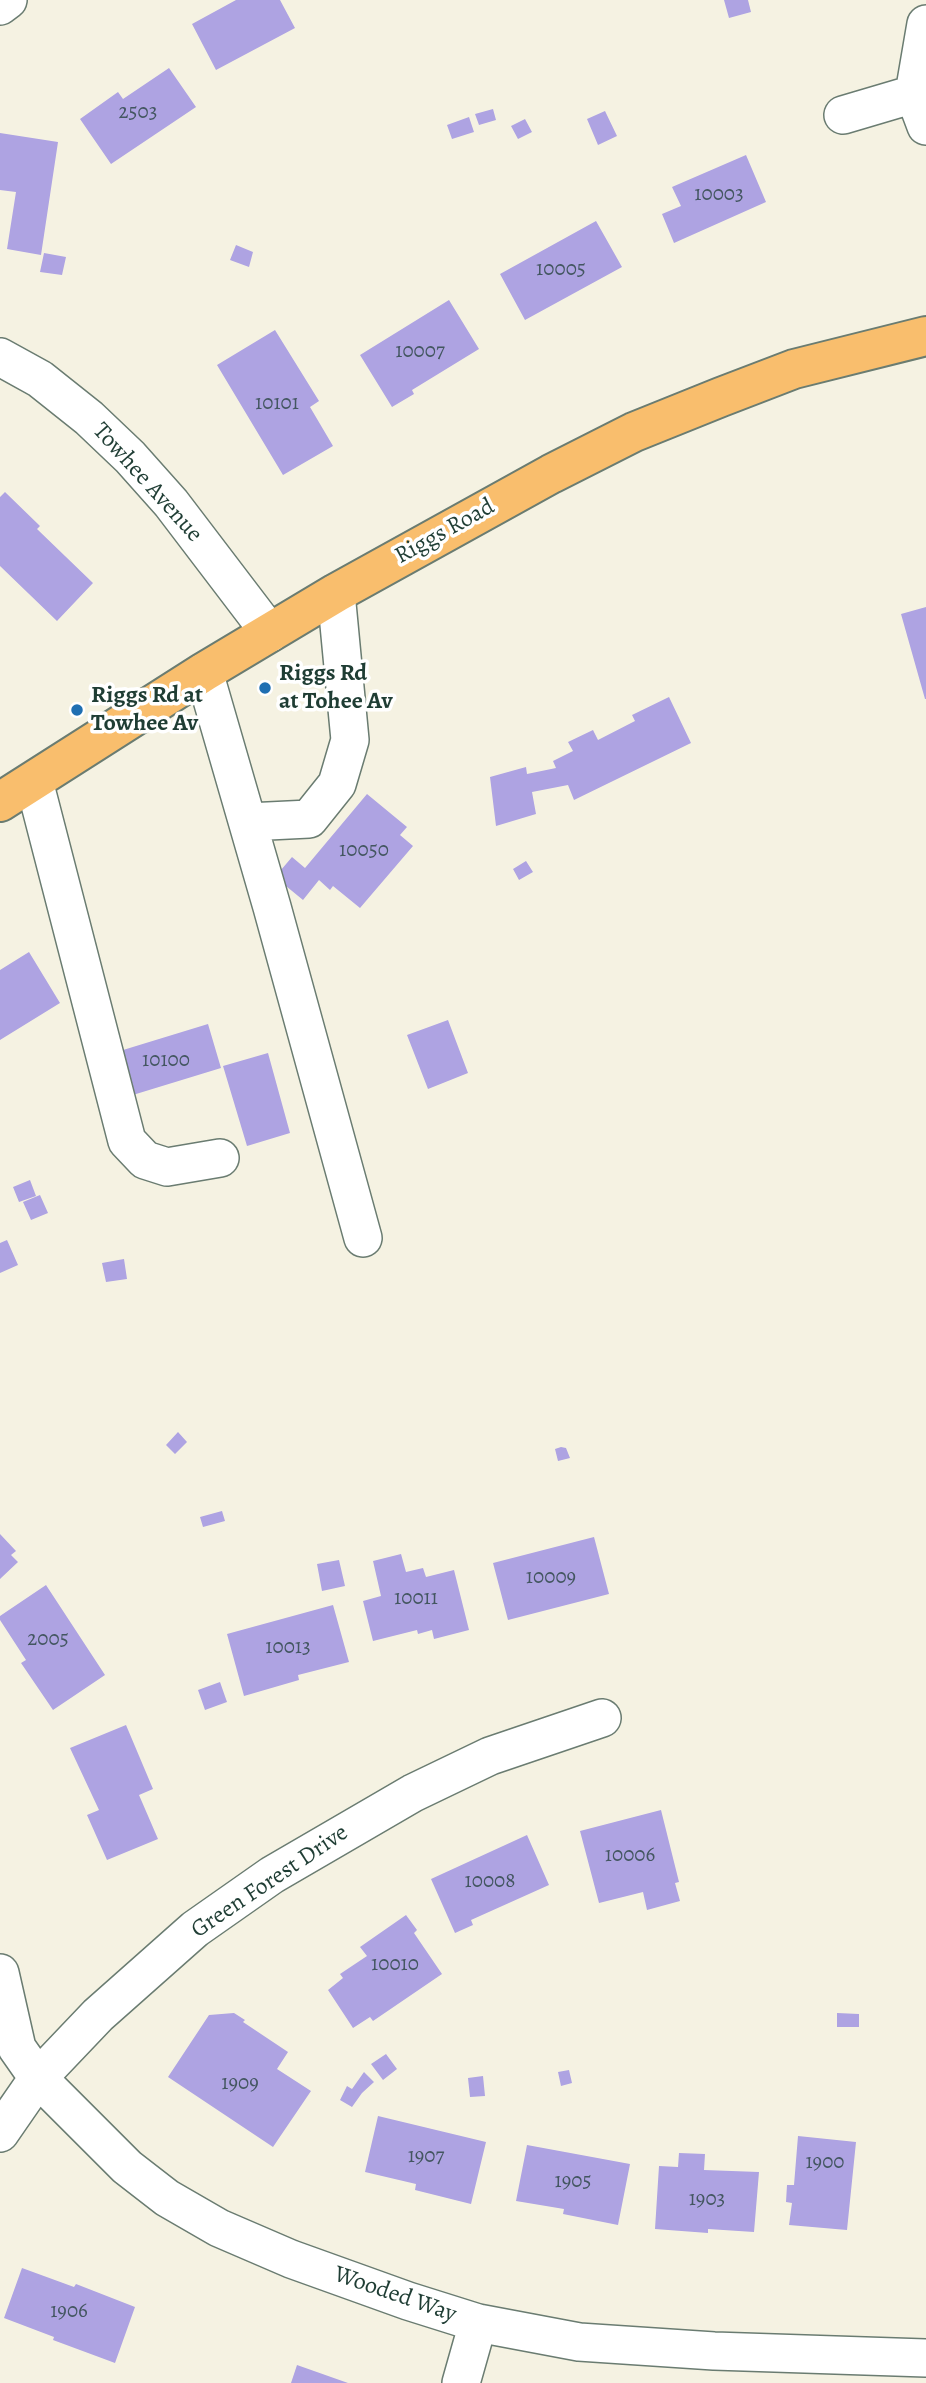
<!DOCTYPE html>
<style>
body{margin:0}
canvas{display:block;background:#f5f2e2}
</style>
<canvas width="926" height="2383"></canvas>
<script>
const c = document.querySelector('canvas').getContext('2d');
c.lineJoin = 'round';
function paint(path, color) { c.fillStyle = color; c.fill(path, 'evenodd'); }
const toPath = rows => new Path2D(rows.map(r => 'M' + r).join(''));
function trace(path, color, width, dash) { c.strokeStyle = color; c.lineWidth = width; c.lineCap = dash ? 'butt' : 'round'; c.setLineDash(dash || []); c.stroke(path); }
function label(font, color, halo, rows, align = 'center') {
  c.font = font + ' Alegreya,serif'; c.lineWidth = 7; c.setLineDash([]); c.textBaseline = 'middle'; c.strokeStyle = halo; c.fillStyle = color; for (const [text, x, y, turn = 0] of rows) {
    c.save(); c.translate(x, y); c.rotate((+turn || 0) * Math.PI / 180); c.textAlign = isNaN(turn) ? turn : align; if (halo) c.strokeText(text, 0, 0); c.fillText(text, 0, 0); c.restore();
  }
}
paint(toPath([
 [236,0,280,0,295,28,216,70,192,24],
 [724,0,748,0,751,12,729,18],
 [169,68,196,107,111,164,80,119,118,92,123,99],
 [493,109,496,120,479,125,475,114],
 [605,111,617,136,598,145,587,119],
 [469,117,474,132,452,139,447,125],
 [525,119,532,132,518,139,511,126],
 [0,133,58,142,41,255,7,249,16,192,0,190],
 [746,155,766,202,674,243,662,214,681,206,672,187],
 [596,221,622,267,525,320,500,274],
 [236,245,253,252,249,267,230,260],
 [44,253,66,257,62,275,40,272],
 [449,300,479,349,412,390,414,394,392,407,360,355],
 [275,330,319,401,310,407,333,446,283,475,217,365],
 [5,492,40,526,37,529,93,583,57,621,0,566,0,497],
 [926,607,926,699,925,699,901,614],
 [669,697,691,743,574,800,568,785,532,792,536,814,496,826,490,777,526,767,527,774,556,768,553,761,573,751,568,742,593,730,598,740,635,721,632,715],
 [367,794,407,827,400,835,413,846,360,908,333,886,330,890,319,880,303,900,275,877,292,857,305,868],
 [526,861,533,872,519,880,513,869],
 [29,952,60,1003,0,1040,0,970],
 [448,1020,468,1073,428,1089,407,1035],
 [208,1024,221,1068,123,1098,110,1054],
 [268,1053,290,1133,247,1146,223,1066],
 [30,1180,36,1196,19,1202,13,1187],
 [40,1195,48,1213,31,1220,23,1202],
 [7,1240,18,1265,0,1273,0,1243],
 [124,1259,127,1279,106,1282,102,1263],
 [178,1432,187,1442,175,1454,166,1445],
 [561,1447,566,1448,570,1458,558,1461,555,1449],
 [222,1511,225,1521,203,1527,200,1517],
 [0,1534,16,1551,11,1555,18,1562,0,1579],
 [594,1537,609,1594,508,1620,493,1563],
 [401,1554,406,1572,423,1568,426,1577,454,1570,469,1630,434,1639,432,1630,418,1634,417,1630,373,1641,363,1601,381,1596,373,1561],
 [339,1560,345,1586,322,1591,317,1564],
 [46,1585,105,1675,53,1710,21,1663,26,1660,0,1620,0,1616],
 [333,1605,349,1662,298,1675,299,1680,244,1696,227,1634],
 [220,1682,227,1702,205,1710,198,1690],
 [126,1725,153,1789,139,1795,158,1839,107,1860,87,1815,99,1810,70,1748],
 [661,1810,679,1882,675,1883,680,1901,647,1910,643,1892,599,1903,580,1831],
 [527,1835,549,1885,471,1920,473,1925,455,1933,431,1879],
 [406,1915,417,1930,414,1933,442,1974,373,2021,370,2017,353,2028,328,1990,343,1978,340,1974,367,1956,360,1947],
 [234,2013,245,2020,243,2022,288,2052,277,2069,311,2091,273,2147,168,2077,209,2015],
 [837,2013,859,2014,859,2027,837,2027],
 [386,2054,397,2069,383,2080,371,2064],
 [569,2070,572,2083,561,2086,558,2072],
 [364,2072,374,2082,362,2093,352,2107,340,2100,347,2086,352,2089],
 [483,2076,485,2096,470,2097,468,2078],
 [378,2116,486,2142,471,2204,415,2190,416,2184,365,2172],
 [798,2136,856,2142,847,2230,789,2225,792,2203,786,2202,787,2185,794,2185],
 [527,2145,630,2164,618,2225,563,2214,564,2209,516,2201],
 [679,2153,705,2154,704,2170,759,2172,754,2232,708,2229,708,2233,655,2229,659,2166,678,2167],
 [22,2268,74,2287,76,2284,135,2307,115,2363,53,2340,54,2337,4,2318],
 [297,2365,348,2383,291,2383]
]), '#aea3e2');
const minor = toPath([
 [0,6,8,0],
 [926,24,914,94,926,90],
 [843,115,914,94,926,126],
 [0,357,40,379,89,418,130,457,171,503,270,633],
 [204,672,272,907,363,1238],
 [34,781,127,1141,145,1160,167,1167,220,1158],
 [248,822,309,819,337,784,350,740,336,593],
 [0,1973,17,2048,38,2078,127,2167,167,2198,219,2228,291,2259,408,2301,478,2323,579,2342,714,2351,926,2358],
 [0,2133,38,2078,98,2015,195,1929,272,1875,413,1793,490,1756,602,1718],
 [461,2383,478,2323]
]);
const major = toPath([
 [0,802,204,672,336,593,551,474,634,432,721,397,794,369,926,336]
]);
trace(minor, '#6a7c71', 40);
trace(major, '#6a7c71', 42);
trace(minor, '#fff', 37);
trace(major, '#f9be6d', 38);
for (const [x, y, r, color] of [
 [265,688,7,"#1f6fb2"],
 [77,710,7,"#1f6fb2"]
]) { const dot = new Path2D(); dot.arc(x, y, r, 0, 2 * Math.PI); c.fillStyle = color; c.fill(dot); trace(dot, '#fff', 2.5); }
label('21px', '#435660', null, [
 ["2503",138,113],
 ["10003",719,195],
 ["10005",561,270],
 ["10007",420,352],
 ["10101",277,404],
 ["10050",364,851],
 ["10100",166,1061],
 ["10009",551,1578],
 ["10011",416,1599],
 ["2005",48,1640],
 ["10013",288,1648],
 ["10006",630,1856],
 ["10008",490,1882],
 ["10010",395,1965],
 ["1909",240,2084],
 ["1907",426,2157],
 ["1900",825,2163],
 ["1905",573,2182],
 ["1903",707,2200],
 ["1906",69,2312]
]);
label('24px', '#1f3d34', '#fff', [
 ["Towhee Avenue",147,483,48],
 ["Riggs Road",445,532,-29],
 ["Green Forest Drive",270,1882,-34],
 ["Wooded Way",395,2295,19]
]);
label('bold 24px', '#1f3d34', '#fff', [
 ["Riggs Rd",279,674],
 ["at Tohee Av",279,702],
 ["Riggs Rd at",91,696],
 ["Towhee Av",91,724]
], 'left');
</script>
